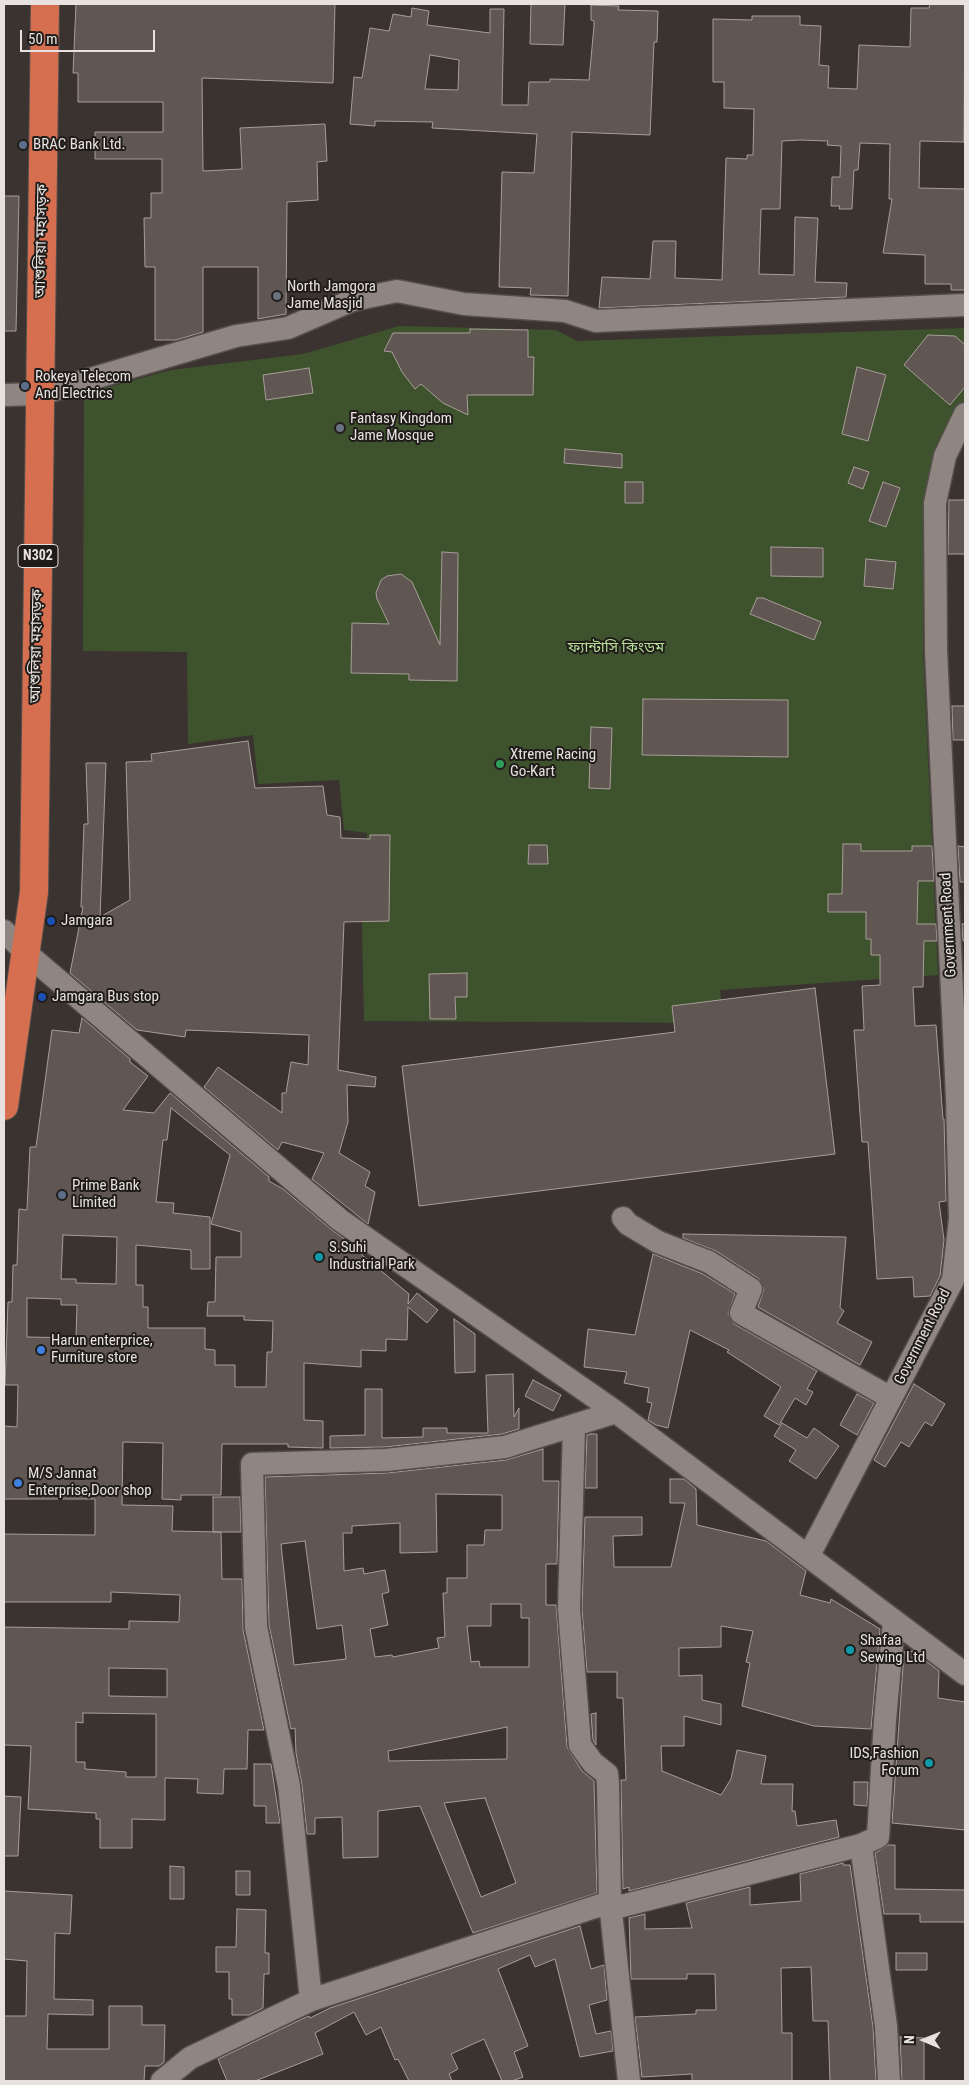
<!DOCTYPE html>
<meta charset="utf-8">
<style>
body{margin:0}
#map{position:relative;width:969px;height:2085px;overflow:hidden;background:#3b332f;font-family:"Roboto Condensed",sans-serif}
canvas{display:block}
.frame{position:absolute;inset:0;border:5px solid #e7e2df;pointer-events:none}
.north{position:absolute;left:899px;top:2015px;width:50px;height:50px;-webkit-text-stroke:4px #201c1a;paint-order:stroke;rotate:271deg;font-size:14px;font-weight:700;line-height:20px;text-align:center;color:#e7e2df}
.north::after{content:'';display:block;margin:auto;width:18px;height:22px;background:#e7e2df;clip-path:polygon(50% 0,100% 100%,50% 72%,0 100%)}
.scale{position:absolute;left:20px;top:30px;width:135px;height:22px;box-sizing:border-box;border:2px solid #e7e2df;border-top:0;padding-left:6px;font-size:15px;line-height:18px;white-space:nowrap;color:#e7e2df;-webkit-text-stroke:4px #201c1a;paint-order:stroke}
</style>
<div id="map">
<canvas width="969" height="2085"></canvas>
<div class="frame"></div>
<div class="north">N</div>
<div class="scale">50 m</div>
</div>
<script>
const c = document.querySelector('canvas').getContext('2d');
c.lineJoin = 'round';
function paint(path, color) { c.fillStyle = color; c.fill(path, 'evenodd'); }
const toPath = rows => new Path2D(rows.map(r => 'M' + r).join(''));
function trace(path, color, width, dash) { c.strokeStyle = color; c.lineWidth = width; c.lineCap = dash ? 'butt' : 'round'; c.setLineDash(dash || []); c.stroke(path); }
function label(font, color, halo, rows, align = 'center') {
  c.font = font + ' "Roboto Condensed","Noto Sans Bengali",sans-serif'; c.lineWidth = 4; c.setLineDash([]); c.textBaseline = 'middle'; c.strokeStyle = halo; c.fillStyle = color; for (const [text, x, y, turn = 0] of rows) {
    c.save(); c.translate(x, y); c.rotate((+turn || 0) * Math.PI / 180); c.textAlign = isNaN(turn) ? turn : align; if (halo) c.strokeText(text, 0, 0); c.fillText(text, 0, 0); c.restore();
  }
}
paint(toPath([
 [399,326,556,330,577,341,965,328,965,444,937,443,923,506,923,651,938,975,720,990,724,1023,364,1021,362,928,367,833,344,830,339,780,258,784,253,735,188,744,187,652,83,651,84,394,171,370,303,354]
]), '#3e522e');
const building = toPath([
 [76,4,335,4,333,83,202,78,203,171,242,169,240,128,325,124,327,161,317,162,318,200,287,202,286,314,258,319,258,267,203,267,203,332,176,340,155,340,155,267,145,267,144,218,151,218,151,193,162,193,162,159,95,159,95,132,163,132,163,102,78,102,78,73,73,73,76,4],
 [531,4,565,4,563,45,530,44,531,4],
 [930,4,965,4,964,142,920,141,919,188,965,189,965,290,951,290,951,284,925,284,925,255,883,253,892,199,889,199,890,144,860,143,858,170,854,170,852,209,839,209,840,206,831,206,832,177,840,177,841,146,827,145,828,141,800,140,782,141,780,209,761,209,759,274,794,275,795,217,818,218,815,282,847,283,846,297,599,308,602,277,650,279,653,241,676,241,675,278,722,280,726,158,747,159,747,155,753,155,754,109,724,108,724,82,713,82,713,19,752,20,752,16,800,16,800,25,821,26,819,65,829,66,828,88,857,89,859,45,910,47,911,8,929,8,930,4],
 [591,5,619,6,618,10,658,11,657,42,654,42,650,135,572,132,568,296,530,295,531,288,499,287,502,172,534,173,537,134,432,128,433,122,375,121,375,126,350,124,354,77,362,78,370,28,389,31,393,14,411,17,412,8,429,11,427,25,490,33,490,9,504,9,502,105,528,105,529,82,550,82,550,79,589,80,594,26,594,21,591,20,591,5],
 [430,55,459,60,458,90,425,89,430,55],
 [4,196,19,196,16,331,4,331,4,196],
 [470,329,528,330,528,357,534,357,533,395,467,395,468,415,443,403,421,384,415,389,402,372,392,352,384,351,393,333,470,333,470,329],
 [928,335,955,336,965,345,965,387,950,405,904,365,928,335],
 [857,367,886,375,868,441,842,434,857,367],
 [309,368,313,393,266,400,263,375,309,368],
 [565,449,622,454,622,468,564,463,565,449],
 [854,467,869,472,863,489,848,483,854,467],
 [625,482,643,482,643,503,625,503,625,482],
 [883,482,900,488,886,527,869,521,883,482],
 [949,500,965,500,965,554,948,554,949,500],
 [771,547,823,548,823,577,771,576,771,547],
 [442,552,458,553,457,681,409,680,409,674,351,673,352,623,389,624,377,599,376,593,381,580,387,576,401,574,412,582,440,645,442,552],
 [866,559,896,562,893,589,864,586,866,559],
 [757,598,763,598,821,622,814,640,750,614,757,598],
 [643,699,788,700,788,757,642,755,643,699],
 [952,706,965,706,965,740,953,740,952,706],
 [591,727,612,728,610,789,589,788,591,727],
 [248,741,255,788,323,786,327,815,340,817,341,838,370,839,370,835,390,835,389,921,344,922,338,1070,376,1077,375,1087,347,1085,348,1122,339,1153,370,1172,365,1186,375,1192,368,1224,312,1179,324,1153,282,1142,278,1150,204,1087,218,1067,282,1113,282,1093,286,1093,291,1062,308,1065,309,1035,186,1030,185,1037,137,1030,70,973,83,907,81,907,84,824,88,824,86,763,106,763,100,917,130,900,126,762,152,761,151,754,248,741],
 [843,844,861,844,861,851,912,851,912,846,932,846,934,881,918,881,917,924,936,924,937,941,924,941,923,987,913,987,915,1026,936,1025,943,1119,944,1119,946,1201,939,1202,944,1240,940,1276,930,1296,914,1297,913,1277,877,1279,868,1142,862,1142,854,1030,864,1030,862,986,880,985,880,955,871,955,871,939,866,939,866,912,828,912,828,894,842,894,843,844],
 [529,845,547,845,548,864,528,864,529,845],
 [958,846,965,847,965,882,960,882,958,846],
 [962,924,965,924,965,941,963,941,962,924],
 [467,973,467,997,455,997,456,1019,430,1019,429,974,467,973],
 [815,988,835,1154,419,1206,402,1066,675,1032,672,1006,815,988],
 [82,1018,130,1059,130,1062,148,1076,123,1110,154,1113,170,1093,269,1177,269,1181,283,1189,332,1230,362,1252,362,1255,409,1294,408,1304,417,1293,438,1310,427,1323,408,1307,407,1340,386,1339,386,1351,361,1350,361,1367,304,1363,304,1420,323,1421,323,1448,288,1447,288,1444,222,1444,221,1495,181,1495,181,1500,162,1499,163,1443,123,1442,122,1505,173,1506,172,1531,221,1532,222,1579,242,1579,243,1630,264,1730,248,1730,247,1769,224,1769,223,1794,197,1793,198,1779,165,1778,165,1820,132,1819,132,1848,100,1848,100,1819,96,1819,96,1813,28,1809,31,1746,4,1745,4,1627,129,1629,129,1621,179,1622,180,1595,111,1592,111,1602,4,1602,4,1534,95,1535,95,1499,4,1499,4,1426,17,1427,18,1385,5,1385,8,1302,12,1302,13,1265,17,1265,19,1209,27,1210,30,1147,36,1147,52,1030,79,1033,82,1018],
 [171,1108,230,1155,211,1224,241,1232,241,1257,216,1257,215,1302,208,1302,207,1316,244,1316,244,1320,273,1321,272,1352,267,1352,266,1387,235,1387,235,1365,215,1365,215,1350,205,1349,205,1328,148,1328,148,1307,143,1307,143,1285,136,1285,136,1245,191,1250,191,1269,210,1269,210,1217,173,1213,174,1203,156,1202,163,1140,167,1140,171,1108],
 [63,1235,117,1237,116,1284,76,1283,76,1279,61,1279,63,1235],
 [27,1298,61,1299,61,1305,77,1305,76,1338,27,1337,27,1298],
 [109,1668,167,1669,167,1697,109,1696,109,1668],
 [83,1713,156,1714,156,1777,126,1777,126,1772,85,1769,85,1762,76,1762,76,1722,83,1723,83,1713],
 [683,1234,846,1237,840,1308,844,1311,837,1323,872,1342,860,1365,758,1307,764,1289,758,1278,716,1251,683,1238,683,1234],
 [653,1254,703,1274,735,1294,728,1314,734,1324,817,1371,807,1389,813,1392,806,1405,795,1398,779,1425,764,1416,781,1387,727,1352,729,1350,690,1330,668,1428,656,1425,648,1420,652,1403,647,1402,649,1388,624,1383,627,1372,584,1367,588,1329,635,1335,653,1254],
 [454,1319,475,1334,475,1372,455,1373,454,1319],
 [513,1374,514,1417,519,1408,519,1429,502,1434,385,1447,330,1448,330,1436,365,1435,365,1389,382,1389,382,1438,423,1437,423,1428,447,1428,447,1433,488,1433,486,1375,513,1374],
 [533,1380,561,1395,553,1411,525,1396,533,1380],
 [914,1384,945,1404,932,1426,925,1422,909,1447,901,1442,885,1467,874,1460,914,1384],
 [857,1394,874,1403,857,1435,840,1425,857,1394],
 [782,1423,807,1438,814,1428,839,1446,816,1479,789,1461,796,1450,774,1436,782,1423],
 [591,1434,597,1434,597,1488,585,1488,587,1435,591,1434],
 [543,1449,543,1481,559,1481,557,1564,546,1564,546,1605,556,1605,567,1747,582,1771,594,1781,597,1893,473,1933,420,1806,378,1811,378,1857,343,1858,342,1817,315,1818,315,1834,307,1834,302,1785,296,1753,295,1728,291,1729,269,1625,265,1477,387,1473,506,1460,543,1449],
 [436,1494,502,1495,502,1530,485,1530,484,1545,467,1545,467,1578,447,1578,447,1593,443,1593,445,1637,437,1638,439,1648,393,1657,392,1655,375,1657,370,1629,388,1625,382,1594,389,1592,385,1570,364,1574,363,1568,344,1571,343,1533,352,1533,352,1526,400,1523,400,1553,437,1552,436,1494],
 [305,1541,317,1629,342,1625,346,1659,294,1665,281,1544,305,1541],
 [491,1604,521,1604,521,1618,529,1618,529,1667,480,1667,479,1661,471,1662,467,1626,491,1626,491,1604],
 [507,1727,507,1759,389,1761,388,1751,507,1727],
 [485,1798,516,1883,481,1897,444,1803,485,1798],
 [670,1479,684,1479,696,1489,697,1525,766,1541,806,1571,800,1595,830,1603,831,1599,880,1629,871,1729,814,1726,742,1706,750,1663,746,1662,753,1631,721,1626,721,1647,679,1648,679,1676,702,1675,702,1700,721,1704,721,1725,684,1716,684,1746,661,1746,662,1771,721,1795,731,1779,737,1750,766,1756,761,1784,793,1784,792,1811,795,1811,797,1826,836,1820,839,1837,629,1891,629,1887,623,1889,621,1780,626,1780,623,1698,617,1698,617,1672,587,1672,582,1609,585,1517,642,1517,642,1535,613,1536,614,1567,671,1567,685,1503,670,1503,670,1479],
 [213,1497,240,1497,241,1532,213,1532,213,1497],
 [913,1651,939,1671,938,1698,965,1702,965,1830,892,1823,904,1652,913,1651],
 [596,1713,596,1745,593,1740,591,1714,596,1713],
 [254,1764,271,1764,280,1823,266,1823,266,1806,254,1806,254,1764],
 [854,1782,868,1782,867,1806,854,1805,854,1782],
 [4,1796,21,1797,18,1856,4,1856,4,1796],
 [888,1845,895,1845,895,1889,965,1890,965,1922,920,1922,920,1914,884,1914,875,1853,888,1845],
 [843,1863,843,1865,850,1865,873,2027,876,2081,830,2081,828,2021,813,2021,811,1967,781,1968,782,2033,792,2033,792,2081,692,2081,692,2074,642,2077,635,2017,696,2014,696,2010,716,2010,715,1974,687,1974,687,1979,631,1979,629,1918,645,1914,645,1929,692,1928,686,1903,750,1887,750,1905,801,1901,800,1874,843,1863],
 [170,1866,184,1867,184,1899,170,1899,170,1866],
 [236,1871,250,1871,250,1895,236,1895,236,1871],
 [4,1891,72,1895,70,1934,55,1933,54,1999,93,2000,93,2015,48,2014,47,2049,109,2049,109,2006,142,2006,142,2025,165,2025,164,2062,159,2066,145,2066,144,2081,4,2081,4,2016,26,2016,27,1961,4,1959,4,1891],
 [237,1909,266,1910,265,1953,269,1953,269,1974,264,1974,263,2008,249,2015,232,2015,232,1999,229,1999,229,1972,216,1972,216,1947,236,1947,237,1909],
 [580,1926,591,1969,604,1965,607,2000,589,2005,596,2034,611,2031,613,2051,580,2057,555,1959,535,1967,530,1955,498,1969,528,2046,514,2052,523,2077,512,2081,502,2081,484,2039,451,2054,458,2069,449,2074,452,2081,409,2081,398,2059,395,2060,381,2027,366,2035,354,2012,315,2033,323,2054,255,2081,227,2081,218,2059,300,2020,309,2016,310,2018,330,2008,580,1926],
 [896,1953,927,1953,927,1970,896,1970,896,1953],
 [900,2037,924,2038,924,2081,902,2081,900,2037]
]);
paint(building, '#605752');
trace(building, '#a89e99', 1);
const minor = toPath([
 [4,395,40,394,236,336,288,328,353,300,397,291,464,304,565,311,596,321,965,305],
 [4,931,26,953,340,1220,616,1412,965,1674],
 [623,1218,628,1224,658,1242,709,1262,751,1289,741,1313,891,1398],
 [574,1426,569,1609,580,1745,593,1763,607,1774,608,1784,610,1902,629,2081],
 [809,1555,953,1280,960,1219,957,1097,936,651,935,503,945,456,965,414],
 [861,1845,886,2026,889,2081],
 [311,2000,610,1902,622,1906,861,1845,878,1837,885,1720,894,1621],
 [162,2081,190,2058,311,2000,289,1786,256,1627,252,1464,386,1460,505,1447,616,1412]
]);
const highway = toPath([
 [4,1106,34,892,45,4]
]);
trace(minor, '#554f4b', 25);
trace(highway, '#554f4b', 30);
trace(minor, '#908681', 22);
trace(highway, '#d56f50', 28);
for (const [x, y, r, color] of [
 [23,145,5,"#5c6f8a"],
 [277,296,5,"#6b7280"],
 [25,386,5,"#5c6f8a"],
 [340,428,5,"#6b7280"],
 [500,764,5,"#2e9e5b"],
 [51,921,5,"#1a4fb4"],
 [42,997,5,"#1a4fb4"],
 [62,1195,5,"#5c6f8a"],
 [319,1257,5,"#0f9aa8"],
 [41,1350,5,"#3f7fe0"],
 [18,1483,5,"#3f7fe0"],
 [850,1650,5,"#0f9aa8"],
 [929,1763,5,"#0f9aa8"]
]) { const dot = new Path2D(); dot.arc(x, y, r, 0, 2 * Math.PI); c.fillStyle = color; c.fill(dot); trace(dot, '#201c1a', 2); }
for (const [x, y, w] of [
 [38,556,40]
]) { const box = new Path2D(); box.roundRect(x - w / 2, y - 11.5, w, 23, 4); c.fillStyle = '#201c1a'; c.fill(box); trace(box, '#e7e2df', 1); }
label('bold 14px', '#e7e2df', null, [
 ["N302",38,556]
]);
label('15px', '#e7e2df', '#201c1a', [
 ["BRAC Bank Ltd.",33,145],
 ["North Jamgora",287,287],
 ["Jame Masjid",287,304],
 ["Rokeya Telecom",35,377],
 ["And Electrics",35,394],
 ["Fantasy Kingdom",350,419],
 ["Jame Mosque",350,436],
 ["Xtreme Racing",510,755],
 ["Go-Kart",510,772],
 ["Jamgara",61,921],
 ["Jamgara Bus stop",52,997],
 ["Prime Bank",72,1186],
 ["Limited",72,1203],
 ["S.Suhi",329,1248],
 ["Industrial Park",329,1265],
 ["Harun enterprice,",51,1341],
 ["Furniture store",51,1358],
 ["M/S Jannat",28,1474],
 ["Enterprise,Door shop",28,1491],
 ["Shafaa",860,1641],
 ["Sewing Ltd",860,1658],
 ["IDS,Fashion",919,1754,"right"],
 ["Forum",919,1771,"right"]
], 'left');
label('15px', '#e7e2df', '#201c1a', [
 ["আশুলিয়া মহাসড়ক",42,241,-89],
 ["আশুলিয়া মহাসড়ক",37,646,-89],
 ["Government Road",949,925,-93],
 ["Government Road",923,1337,-63]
]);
label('15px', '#b7df98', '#201c1a', [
 ["ফ্যান্টাসি কিংডম",616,648]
]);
</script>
